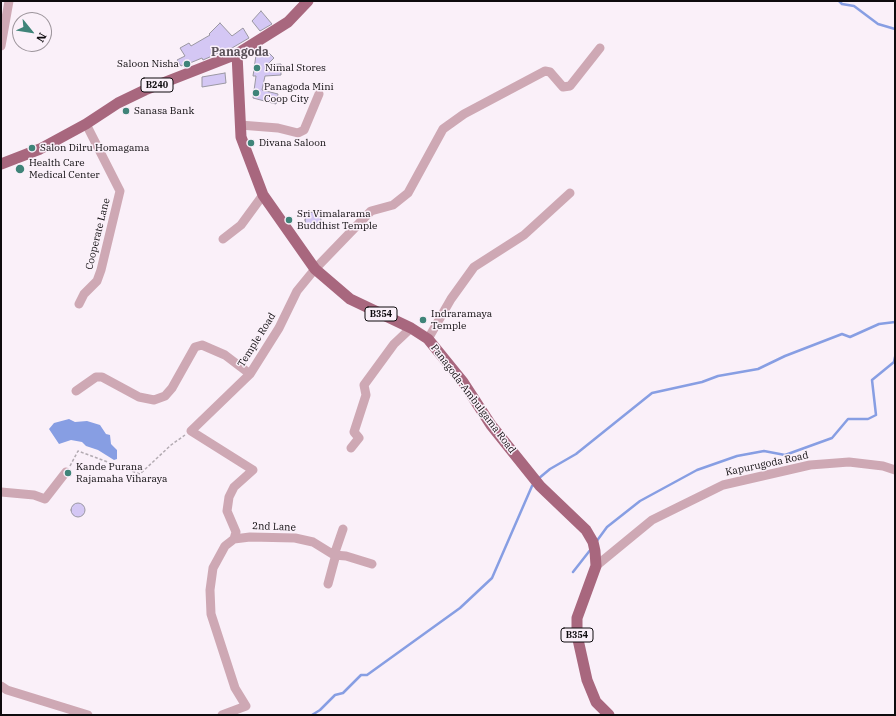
<!DOCTYPE html>
<style>
body{margin:0}
#map{position:relative;width:896px;height:716px;overflow:hidden;background:#faf0f9;font-family:"IBM Plex Serif",serif}
canvas{display:block}
.frame{position:absolute;inset:0;border:2px solid #0e0b0e;pointer-events:none}
.north{position:absolute;left:12px;top:12px;width:40px;height:40px;box-sizing:border-box;background:#faf0f9;border:1px solid #9c949b;border-radius:50%;rotate:120deg;font-size:11px;font-weight:700;line-height:16px;text-align:center;color:#0e0b0e}
.north::after{content:'';display:block;margin:auto;width:14px;height:18px;background:#3f8479;clip-path:polygon(50% 0,100% 100%,50% 72%,0 100%)}
</style>
<div id="map">
<canvas width="896" height="716"></canvas>
<div class="frame"></div>
<div class="north">N</div>
</div>
<script>
const c = document.querySelector('canvas').getContext('2d');
c.lineJoin = 'round';
function paint(path, color) { c.fillStyle = color; c.fill(path, 'evenodd'); }
const toPath = rows => new Path2D(rows.map(r => 'M' + r).join(''));
function trace(path, color, width, dash) { c.strokeStyle = color; c.lineWidth = width; c.lineCap = dash ? 'butt' : 'round'; c.setLineDash(dash || []); c.stroke(path); }
function label(font, color, halo, rows, align = 'center') {
  c.font = font + ' "IBM Plex Serif",serif'; c.lineWidth = 3; c.setLineDash([]); c.textBaseline = 'middle'; c.strokeStyle = halo; c.fillStyle = color; for (const [text, x, y, turn = 0] of rows) {
    c.save(); c.translate(x, y); c.rotate((+turn || 0) * Math.PI / 180); c.textAlign = isNaN(turn) ? turn : align; if (halo) c.strokeText(text, 0, 0); c.fillText(text, 0, 0); c.restore();
  }
}
paint(toPath([
 [69,419,75,422,87,421,100,425,106,434,110,435,111,444,117,450,117,459,114,460,98,450,86,446,82,442,71,440,59,444,49,429,54,423]
]), '#879ee3');
trace(toPath([
 [839,1,842,4,854,6,878,24,895,29],
 [538,479,550,469,576,454,652,393,702,382,718,376,758,369,785,356,842,334,850,337,879,324,895,322],
 [596,542,607,527,640,501,697,470,737,456,764,451,785,455,832,438,848,419,868,419,876,415,872,380,894,362,895,357],
 [573,572,591,549],
 [312,715,320,710,335,695,343,693,361,675,367,675,460,608,492,578,532,486,535,483]
]), '#879ee3', 2.5);
const building = toPath([
 [261,11,272,24,260,31,252,21,261,11],
 [220,23,232,36,243,28,249,38,232,48,223,51,203,60,202,58,190,63,189,62,181,66,177,60,185,56,180,48,189,43,191,46,210,35,209,34,220,23],
 [265,49,274,58,267,65,281,64,281,75,265,76,262,90,278,94,276,104,253,98,256,76,253,76,256,55,265,49],
 [225,73,226,83,202,87,202,77,225,73],
 '305 220a8 8 0 1 1 16 0a8 8 0 1 1-16 0Z',
 '71 510a7 7 0 1 1 14 0a7 7 0 1 1-14 0Z'
]);
paint(building, '#d4c7f4');
trace(building, '#9a97a2', 1);
trace(toPath([
 [70,466,78,451,140,474,171,445,185,435]
]), '#b3abb2', 1.5, [3, 2]);
trace(toPath([
 [1,46,9,1],
 [240,125,278,128,298,133,304,130,319,94],
 [223,239,241,225,263,195],
 [79,304,84,294,97,281,101,270,120,191,86,124],
 [428,339,451,299,474,267,524,235,570,193],
 [76,391,96,377,102,377,139,397,154,400,165,396,172,388,195,347,202,345,225,355,250,374],
 [351,448,359,438,354,432,366,395,364,385,394,344,411,328],
 [1,492,34,495,45,499,66,472],
 [234,539,250,537,295,538,313,542,334,555,346,556,372,564],
 [596,566,652,520,723,485,810,465,849,462,883,466,895,470],
 [328,584,335,558,334,555,343,529],
 [1,686,7,690,88,715],
 [222,715,246,706,235,688,211,614,210,590,213,568,225,546,234,539,236,532,227,511,229,497,234,487,253,470,191,431,250,374,279,328,297,291,315,269,371,211,393,205,408,193,443,129,464,114,545,71,550,72,563,87,570,86,600,48]
]), '#cea8b4', 9);
trace(toPath([
 [237,54,241,137,263,195,315,269,350,299,411,328,428,339,463,382,491,425,540,486,586,530,593,542,595,551,596,566,577,618,577,635,587,680,596,702,609,715],
 [1,164,40,149,86,124,118,103,145,90,237,54,288,22,308,1]
]), '#a8677e', 11);
for (const [x, y, r, color] of [
 [187,64,4,"#3f8479"],
 [257,68,4,"#3f8479"],
 [256,93,4,"#3f8479"],
 [126,111,4,"#3f8479"],
 [251,143,4,"#3f8479"],
 [32,148,4,"#3f8479"],
 [20,169,5,"#3f8479"],
 [289,220,4,"#3f8479"],
 [423,320,4,"#3f8479"],
 [68,473,4,"#3f8479"]
]) { const dot = new Path2D(); dot.arc(x, y, r, 0, 2 * Math.PI); c.fillStyle = color; c.fill(dot); trace(dot, '#faf0f9', 1.5); }
for (const [x, y, w] of [
 [157,85,32],
 [381,314,32],
 [577,635,32]
]) { const box = new Path2D(); box.roundRect(x - w / 2, y - 7, w, 14, 3); c.fillStyle = '#faf0f9'; c.fill(box); trace(box, '#0e0b0e', 1); }
label('bold 9px', '#0e0b0e', null, [
 ["B240",157,85],
 ["B354",381,314],
 ["B354",577,635]
]);
label('10px', '#0e0b0e', '#faf0f9', [
 ["Saloon Nisha",179,64,"right"],
 ["Nimal Stores",265,68],
 ["Panagoda Mini",264,87],
 ["Coop City",264,99],
 ["Sanasa Bank",134,111],
 ["Divana Saloon",259,143],
 ["Salon Dilru Homagama",40,148],
 ["Health Care",29,163],
 ["Medical Center",29,175],
 ["Sri Vimalarama",297,214],
 ["Buddhist Temple",297,226],
 ["Indraramaya",431,314],
 ["Temple",431,326],
 ["Kande Purana",76,467],
 ["Rajamaha Viharaya",76,479]
], 'left');
label('10px', '#0e0b0e', '#faf0f9', [
 ["Cooperate Lane",98,234,-76],
 ["Temple Road",257,340,-58],
 ["Panagoda-Ambulgama Road",473,399,53],
 ["Kapurugoda Road",767,464,-12],
 ["2nd Lane",274,527,2]
]);
label('bold 12px', '#5b525a', '#faf0f9', [
 ["Panagoda",240,53]
]);
</script>
